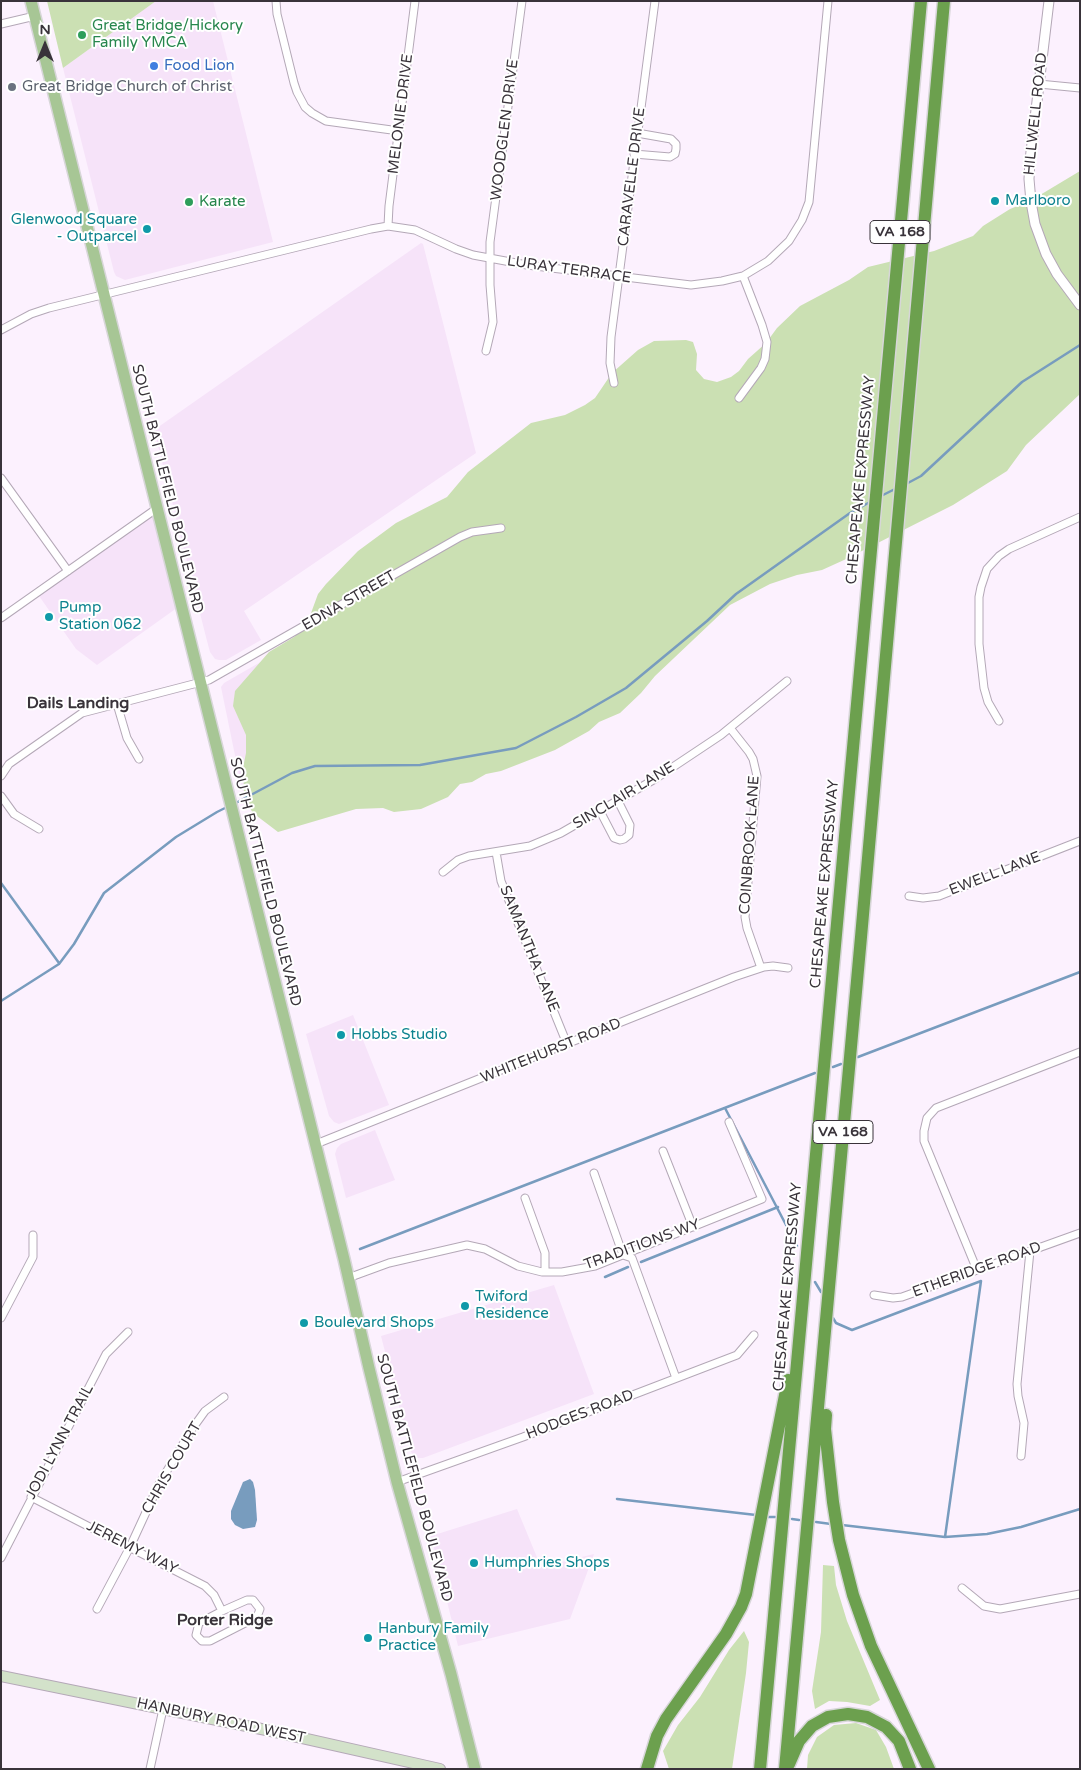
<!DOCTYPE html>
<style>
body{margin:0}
#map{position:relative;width:1081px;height:1770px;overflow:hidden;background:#fcf1fe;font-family:"Varela Round",sans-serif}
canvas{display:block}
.frame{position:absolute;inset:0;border:2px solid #39333a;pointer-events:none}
.north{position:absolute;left:20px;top:20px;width:50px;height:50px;-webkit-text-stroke:4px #fff;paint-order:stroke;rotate:0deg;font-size:14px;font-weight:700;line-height:20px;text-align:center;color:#39333a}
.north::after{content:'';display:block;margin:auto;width:18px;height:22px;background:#39333a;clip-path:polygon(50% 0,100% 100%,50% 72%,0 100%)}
</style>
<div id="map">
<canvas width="1081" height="1770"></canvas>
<div class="frame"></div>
<div class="north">N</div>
</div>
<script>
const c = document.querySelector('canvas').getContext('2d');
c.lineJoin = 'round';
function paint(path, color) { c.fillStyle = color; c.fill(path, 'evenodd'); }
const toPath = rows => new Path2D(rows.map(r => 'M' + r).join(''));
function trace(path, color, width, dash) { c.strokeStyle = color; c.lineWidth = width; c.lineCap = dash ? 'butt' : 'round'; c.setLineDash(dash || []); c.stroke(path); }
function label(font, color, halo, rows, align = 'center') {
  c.font = font + ' "Varela Round",sans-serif'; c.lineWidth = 4; c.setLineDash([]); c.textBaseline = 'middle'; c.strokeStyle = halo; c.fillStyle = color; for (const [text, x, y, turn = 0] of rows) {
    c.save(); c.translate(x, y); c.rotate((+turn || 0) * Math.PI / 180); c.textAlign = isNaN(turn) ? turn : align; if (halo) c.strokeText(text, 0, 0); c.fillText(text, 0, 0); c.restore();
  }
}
paint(toPath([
 [156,1,213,1,273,242,125,280,116,276,114,272,63,68],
 [421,243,423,244,476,453,244,611,261,640,226,660,219,660,215,659,210,652,206,637,154,430],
 [156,509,181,605,97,665,76,649,37,593],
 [271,656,303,782,246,809,221,687,224,683],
 [353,1015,389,1105,339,1124,334,1122,329,1116,306,1034],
 [375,1130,395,1180,346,1198,335,1154,337,1148,341,1144],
 [554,1285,594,1394,423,1458,417,1458,413,1455,410,1450,381,1336],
 [517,1509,541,1567,594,1554,570,1619,458,1646,431,1536]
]), '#f6e3f9');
paint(toPath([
 [47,1,156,1,63,68],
 [1080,171,1080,394,1026,445,1007,471,953,505,844,560,822,570,797,575,770,584,730,605,655,676,641,693,620,713,599,722,589,731,555,750,501,771,486,774,472,782,460,784,448,797,421,809,394,812,383,808,356,809,278,832,253,813,246,802,244,792,243,768,246,753,246,735,233,706,235,691,269,652,294,637,307,624,318,594,326,584,358,551,396,523,447,497,468,472,531,423,565,415,585,405,595,398,612,373,638,350,654,341,686,340,693,342,697,354,696,370,704,379,717,382,731,377,739,371,748,359,766,343,777,328,800,306,849,280,868,267,934,251,973,236,983,226,1010,209,1030,201],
 [823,1565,834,1566,836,1585,847,1621,880,1700,870,1706,847,1702,829,1701,815,1709,812,1691,821,1632],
 [744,1631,749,1642,746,1673,732,1769,669,1769,663,1751,678,1725,700,1697,729,1650],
 [856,1723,876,1730,886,1747,894,1769,807,1769,808,1755,817,1737,834,1725]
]), '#cbe0b3');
paint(toPath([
 [250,1479,253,1482,255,1490,257,1520,255,1527,243,1529,235,1525,231,1519,231,1511,243,1482]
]), '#789cbe');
trace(toPath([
 [906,484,921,476,1022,382,1080,345],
 [879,497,897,488],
 [234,804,292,773,315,766,420,765,516,748,576,717,626,688,707,621,736,594,850,513,870,502],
 [1,883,59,963],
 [1,1001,59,964,74,944,104,893,176,837,217,812,227,807],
 [858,1057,1080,972],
 [833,1067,841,1064],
 [725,1108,797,1246],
 [360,1249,815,1073],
 [641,1262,778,1207],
 [605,1277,628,1267],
 [815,1282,821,1292],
 [833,1318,836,1323,852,1330,981,1281,945,1537],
 [617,1499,756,1515],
 [767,1517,775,1517],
 [792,1519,799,1520],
 [816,1522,831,1524],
 [842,1525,945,1537,987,1534,1021,1527,1080,1509]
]), '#789cbe', 2.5);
const minor = toPath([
 [276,1,277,14,294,83,297,92,305,107,312,113,326,121,399,131],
 [1,24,35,16],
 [1039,84,1080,88],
 [634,154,670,157,675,154,676,149,676,144,671,139,637,133],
 [388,226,389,206,415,1],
 [1,330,31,314,49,308,371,229,388,226,415,230,456,249,473,255,527,265,691,285,722,281,743,276,768,261,789,241,802,220,809,202,828,1],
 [486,351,493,322,490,285,490,242,522,1],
 [614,383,610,363,611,337,655,1],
 [739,398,761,368,765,359,767,342,762,325,743,276],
 [1,478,68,571],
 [1,618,156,509],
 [117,704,127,738,139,759],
 [999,721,988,702,984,688,979,644,979,597,981,587,987,569,999,556,1009,549,1080,517],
 [730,728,749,752,753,759,757,776,745,917,747,928,761,968],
 [1,776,9,764,82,713,209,680,460,537,472,532,501,528],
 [1,796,14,814,39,829],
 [600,811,614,838,620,840,624,839,629,835,630,825,618,801],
 [496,852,501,881,567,1044],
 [443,872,458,860,469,856,530,846,561,833,655,779,721,735,787,681],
 [909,896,923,898,939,896,1080,841],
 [316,1144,734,977,764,967,773,966,788,968],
 [663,1151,693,1227],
 [594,1173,623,1255,632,1258,676,1378],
 [525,1198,545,1253,545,1272],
 [977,1270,924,1141,924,1131,927,1118,936,1108,1080,1052],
 [348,1278,389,1263,467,1245,485,1249,518,1266,542,1272,562,1272,595,1266,762,1199,729,1122],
 [874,1295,893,1298,902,1297,1080,1233],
 [1,1318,33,1257,33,1235],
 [1021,1456,1024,1423,1018,1396,1017,1384,1030,1251],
 [397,1482,523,1437,737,1355,754,1335],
 [31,1497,205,1586,214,1595,222,1611,247,1600,253,1600,260,1609,257,1617,210,1641,202,1641,196,1635,199,1623,222,1611],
 [1,1558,106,1354,128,1332],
 [962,1588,984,1606,1000,1609,1080,1594],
 [97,1609,130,1547,159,1484,192,1429,205,1411,224,1397],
 [150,1769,163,1709]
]);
const tertiary = toPath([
 [1049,1,1030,160,1029,179,1031,202,1035,224,1046,254,1057,274,1080,305]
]);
const secondary = toPath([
 [1,1676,271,1731,440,1769]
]);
const primary = toPath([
 [31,1,344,1259,369,1368,397,1482,451,1674,475,1769]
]);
const motorway = toPath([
 [826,1415,825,1429,833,1502,839,1540,853,1595,871,1646,929,1769],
 [789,1764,799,1741,812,1726,828,1717,848,1714,867,1717,886,1727,899,1741,910,1769],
 [647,1769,657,1736,666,1719,726,1634,741,1607,746,1594,788,1380],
 [760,1769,921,1],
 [785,1769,861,937,944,1]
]);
trace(minor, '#b4a8b7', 9);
trace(tertiary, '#b4a8b7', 11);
trace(secondary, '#b4a8b7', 12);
trace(primary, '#d7d6d8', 14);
trace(motorway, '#d7d6d8', 15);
trace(minor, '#fff', 7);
trace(tertiary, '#fff', 9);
trace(secondary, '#d3e2ca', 10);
trace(primary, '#a7c695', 11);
trace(motorway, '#6ca04e', 12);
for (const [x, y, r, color] of [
 [82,35,5,"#2e9e5b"],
 [154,66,5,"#3f7fe0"],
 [12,87,5,"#6b7280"],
 [995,201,5,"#0f9aa8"],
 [189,202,5,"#2e9e5b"],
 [147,229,5,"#0f9aa8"],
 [49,617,5,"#0f9aa8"],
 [341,1035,5,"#0f9aa8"],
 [465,1306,5,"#0f9aa8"],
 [304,1323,5,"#0f9aa8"],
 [474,1563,5,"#0f9aa8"],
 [368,1638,5,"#0f9aa8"]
]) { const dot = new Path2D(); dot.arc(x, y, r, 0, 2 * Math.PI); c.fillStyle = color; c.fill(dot); trace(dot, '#fff', 2); }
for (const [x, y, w] of [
 [900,232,60],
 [843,1132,60]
]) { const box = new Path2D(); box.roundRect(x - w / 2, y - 11.5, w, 23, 4); c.fillStyle = '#fff'; c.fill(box); trace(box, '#39333a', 1); }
label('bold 14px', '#39333a', null, [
 ["VA 168",900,232],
 ["VA 168",843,1132]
]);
label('15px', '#27864d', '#fff', [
 ["Great Bridge/Hickory",92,26],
 ["Family YMCA",92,43],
 ["Karate",199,202]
], 'left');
label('15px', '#366cbe', '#fff', [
 ["Food Lion",164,66]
], 'left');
label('15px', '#5b616d', '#fff', [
 ["Great Bridge Church of Christ",22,87]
], 'left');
label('15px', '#39333a', '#fff', [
 ["MELONIE DRIVE",401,114,-83],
 ["HILLWELL ROAD",1036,114,-84],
 ["WOODGLEN DRIVE",505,130,-83],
 ["CARAVELLE DRIVE",632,177,-83],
 ["LURAY TERRACE",569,270,8],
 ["CHESAPEAKE EXPRESSWAY",861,480,-85],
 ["SOUTH BATTLEFIELD BOULEVARD",167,489,76],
 ["EDNA STREET",349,601,-30],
 ["SINCLAIR LANE",624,796,-31],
 ["COINBROOK LANE",750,845,-86],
 ["EWELL LANE",995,874,-21],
 ["SOUTH BATTLEFIELD BOULEVARD",265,882,76],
 ["CHESAPEAKE EXPRESSWAY",825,884,-85],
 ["SAMANTHA LANE",529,949,68],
 ["WHITEHURST ROAD",551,1051,-22],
 ["TRADITIONS WY",642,1245,-20],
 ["ETHERIDGE ROAD",977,1270,-20],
 ["CHESAPEAKE EXPRESSWAY",788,1287,-85],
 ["HODGES ROAD",580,1415,-21],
 ["JODI LYNN TRAIL",60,1442,-62],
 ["CHRIS COURT",172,1468,-60],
 ["SOUTH BATTLEFIELD BOULEVARD",414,1478,75],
 ["JEREMY WAY",132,1548,27],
 ["HANBURY ROAD WEST",221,1721,12]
]);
label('15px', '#0d838f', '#fff', [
 ["Marlboro",1005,201],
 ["Glenwood Square",137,220,"right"],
 ["- Outparcel",137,237,"right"],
 ["Pump",59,608],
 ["Station 062",59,625],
 ["Hobbs Studio",351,1035],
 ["Twiford",475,1297],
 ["Residence",475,1314],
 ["Boulevard Shops",314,1323],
 ["Humphries Shops",484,1563],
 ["Hanbury Family",378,1629],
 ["Practice",378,1646]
], 'left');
label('bold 16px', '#39333a', '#fff', [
 ["Dails Landing",78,704],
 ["Porter Ridge",225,1621]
]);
</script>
